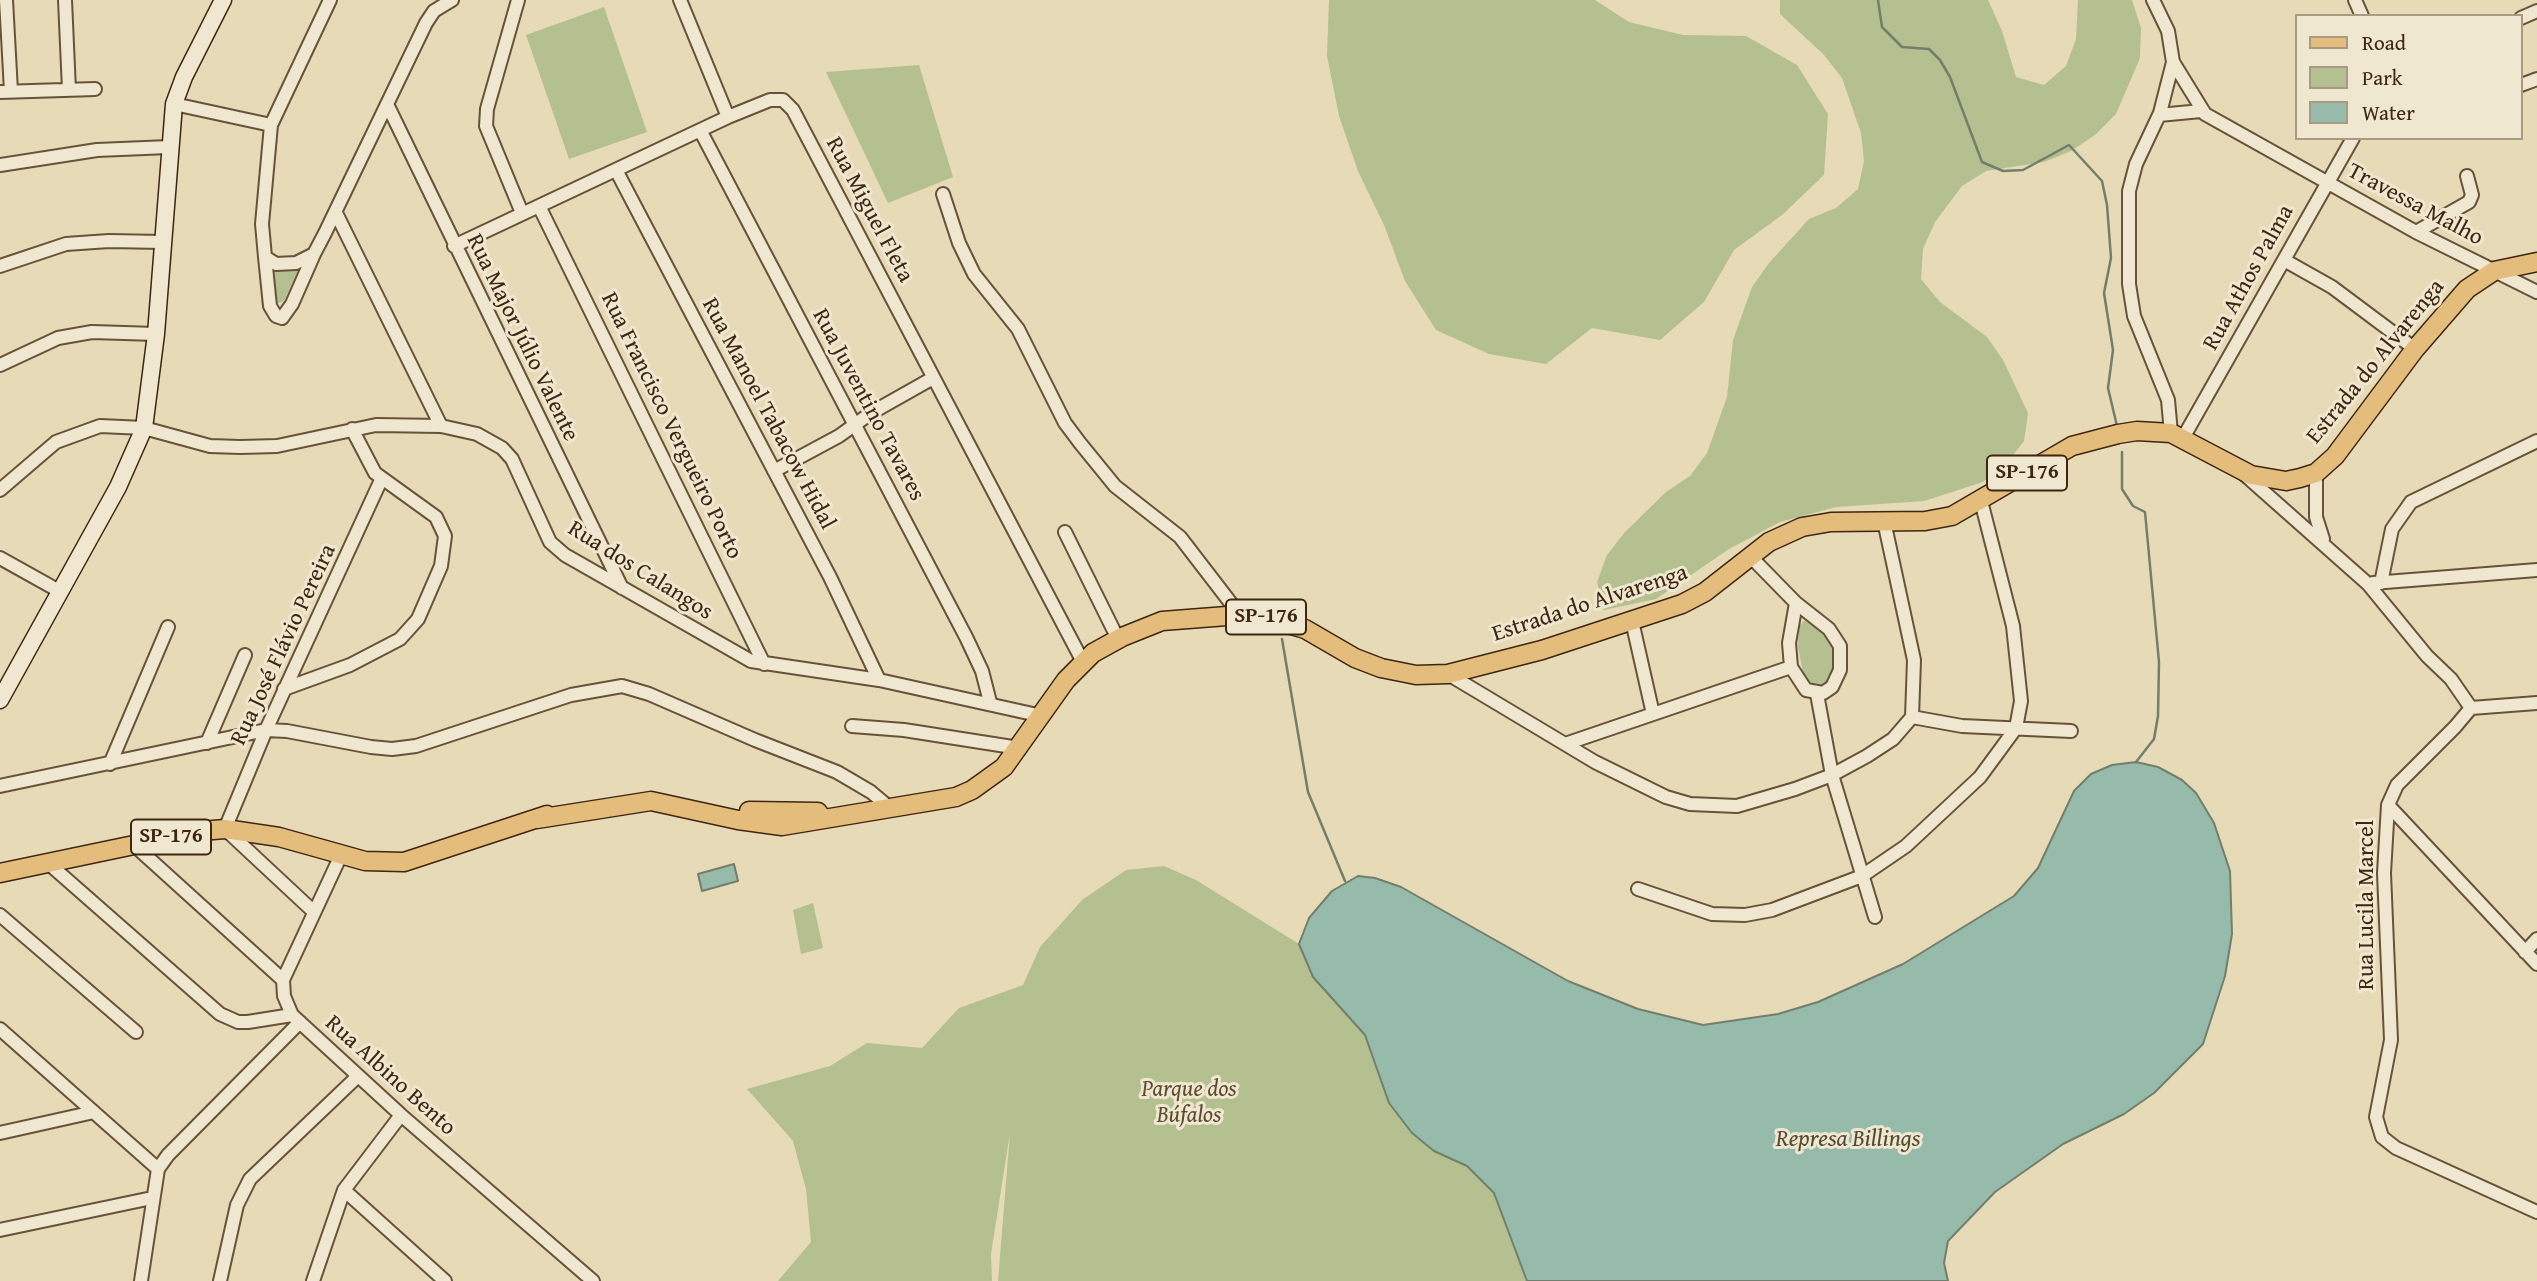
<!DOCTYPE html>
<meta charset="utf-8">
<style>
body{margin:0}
#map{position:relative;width:2537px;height:1281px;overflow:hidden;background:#e7dab7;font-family:"Gentium Book Plus",serif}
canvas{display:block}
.legend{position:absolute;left:2295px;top:14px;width:228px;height:126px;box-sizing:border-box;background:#efe7d0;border:2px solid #a89a83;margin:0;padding:9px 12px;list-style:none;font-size:21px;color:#3e2610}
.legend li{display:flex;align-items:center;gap:14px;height:35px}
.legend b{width:35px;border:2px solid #a89a83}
</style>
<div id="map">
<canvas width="2537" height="1281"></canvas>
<ul class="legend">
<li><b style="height:9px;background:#e4bd7c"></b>Road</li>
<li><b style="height:19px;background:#b4c08f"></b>Park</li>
<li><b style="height:19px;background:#97bbab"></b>Water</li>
</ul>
</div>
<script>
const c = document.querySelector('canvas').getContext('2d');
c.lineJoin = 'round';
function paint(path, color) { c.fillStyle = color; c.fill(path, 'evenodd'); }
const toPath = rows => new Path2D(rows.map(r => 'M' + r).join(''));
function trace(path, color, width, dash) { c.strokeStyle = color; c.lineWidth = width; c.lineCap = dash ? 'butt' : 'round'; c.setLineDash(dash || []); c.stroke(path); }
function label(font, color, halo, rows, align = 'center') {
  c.font = font + ' "Gentium Book Plus",serif'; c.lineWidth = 6; c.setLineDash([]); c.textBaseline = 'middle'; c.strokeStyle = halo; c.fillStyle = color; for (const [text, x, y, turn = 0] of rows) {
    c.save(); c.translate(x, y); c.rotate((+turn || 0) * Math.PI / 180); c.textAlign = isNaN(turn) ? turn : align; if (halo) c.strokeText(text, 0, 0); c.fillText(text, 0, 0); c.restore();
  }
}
paint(toPath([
 [1329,0,1595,0,1629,22,1683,35,1746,36,1797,65,1828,114,1824,175,1782,215,1734,250,1704,302,1660,340,1592,328,1546,364,1489,354,1436,330,1405,281,1384,225,1358,171,1339,116,1327,56],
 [1780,0,1988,0,2002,31,2016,77,2044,85,2066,66,2076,39,2078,0,2132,0,2141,28,2140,58,2116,114,2095,135,2071,151,2044,162,1986,171,1962,186,1935,222,1923,249,1921,279,1940,302,1987,337,2003,360,2028,413,2024,441,2006,464,1983,482,1924,501,1836,507,1780,522,1729,549,1656,599,1604,610,1597,582,1607,555,1625,532,1666,492,1690,476,1707,453,1727,397,1733,340,1752,287,1769,263,1809,219,1836,208,1858,189,1864,161,1861,133,1842,78,1824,55,1780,14],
 [604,7,647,132,569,159,526,35],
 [919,65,953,177,888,203,826,72],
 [300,266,284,301,276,304,271,267,280,270],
 [1808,617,1829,637,1836,659,1833,674,1820,691,1805,683,1798,647,1799,626],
 [1164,866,1196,880,1299,944,1313,977,1365,1035,1389,1103,1434,1151,1467,1166,1495,1193,1527,1281,998,1281,1010,1133,991,1254,992,1281,778,1281,811,1242,806,1189,793,1141,747,1089,830,1066,867,1043,922,1048,959,1008,1023,985,1040,947,1082,900,1126,870],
 [813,903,823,948,801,954,793,910]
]), '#b4c08f');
const water = toPath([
 [2136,762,2158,767,2182,780,2196,793,2214,823,2230,871,2232,934,2225,976,2203,1044,2154,1093,2124,1114,2063,1144,1995,1192,1948,1241,1944,1263,1948,1281,1527,1281,1494,1193,1467,1166,1434,1151,1412,1133,1389,1103,1365,1035,1313,977,1299,944,1309,918,1332,891,1358,876,1375,878,1401,887,1568,981,1638,1009,1703,1025,1778,1014,1818,1002,1903,964,2014,896,2038,868,2074,791,2091,774,2112,765,2136,762],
 [734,864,738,881,702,891,698,874,734,864]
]);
paint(water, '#97bbab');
trace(water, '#737f6d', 2);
trace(toPath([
 [1878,0,1882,27,1902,47,1929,49,1940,60,1950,77,1982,162,2003,171,2023,170,2069,145,2102,181,2107,205,2111,258,2104,293,2113,350,2108,388,2117,426],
 [2122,452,2122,489,2133,506,2145,512,2159,662,2158,716,2154,739,2136,762],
 [1282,639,1308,792,1345,881]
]), '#737f6d', 2.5);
const minor = toPath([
 [6,0,11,91],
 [65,0,69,90],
 [518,0,487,109,486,126,522,213],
 [680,0,728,117],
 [2153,0,2168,31,2173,62,2160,113,2136,164,2129,191,2129,284,2134,316,2168,400,2171,433],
 [2355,0,2362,16],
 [2521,18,2537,11],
 [2173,62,2205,114,2416,232,2537,292],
 [2521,85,2537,79],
 [0,92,95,89],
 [174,104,271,125,262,224,265,257,276,264,296,263,314,254,325,233,426,23,434,11,452,0],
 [387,104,622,588],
 [2159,115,2201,111],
 [271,125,330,0],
 [700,130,966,637,982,671,990,702],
 [0,165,97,150,169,147],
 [616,170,830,577,879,680],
 [943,194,959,243,974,274,1018,329,1065,423,1080,443,1115,486,1180,537,1240,615],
 [539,206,764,664],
 [336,213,441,426],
 [2416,232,2469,202,2472,195,2467,176],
 [454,246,728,117,770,100,783,100,793,110,1083,662],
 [265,257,270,306,276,316,282,318,292,304,314,254],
 [2284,260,2332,287,2415,349],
 [0,266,66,244,109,241,162,242],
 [0,365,58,338,92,332,156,334],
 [2183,438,2353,138],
 [774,471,839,436,871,413,933,378],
 [2316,473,2316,517,2323,539],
 [2245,475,2368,584,2427,656,2451,679,2471,708,2455,727,2397,785,2388,805,2384,873,2391,1040,2376,1117,2382,1137,2396,1148,2537,1212],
 [0,490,56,442,100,426,144,428,210,446,240,447,277,446,376,425,441,426,477,434,502,448,512,459,550,542,565,555,751,661,879,680,1042,716],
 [1065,532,1118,639],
 [1750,556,1796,603],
 [0,558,61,592],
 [2373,583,2537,570],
 [2381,583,2392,529,2411,502,2537,441],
 [1796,603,1829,629,1840,646,1840,670,1832,687,1823,693,1806,690,1791,667,1789,643,1796,603],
 [1632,621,1653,714],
 [1448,674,1595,762,1666,797,1690,804,1737,806,1795,789,1832,775,1867,756,1893,739,1912,717,1914,660,1884,521],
 [284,689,350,665,400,639,418,619,441,566,445,536,436,517,375,473,352,429],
 [1817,694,1832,775,1875,917],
 [2471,708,2537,703],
 [1912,717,1962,726,2071,731],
 [852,726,904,730,1019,748],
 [207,743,245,655],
 [1568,743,1791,667],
 [110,764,168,627],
 [0,786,266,730,287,731,371,747,392,749,416,746,571,695,622,686,649,694,755,740,837,772,871,792,890,808],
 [2388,805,2537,964],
 [134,845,283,980],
 [341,855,283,980,284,996,292,1015,401,1115,593,1281],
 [48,863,220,1014,238,1022,248,1022,292,1015],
 [1638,889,1712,914,1745,915,1772,910,1862,876,1906,846,1980,777,2016,728,2021,701,2013,626,1981,501],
 [314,912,225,829,266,730,381,480],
 [0,915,136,1032],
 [2525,952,2537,939],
 [0,1029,158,1169],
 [0,1133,94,1112],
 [344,1190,445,1281],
 [0,1230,152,1198],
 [141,1281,158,1169,168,1155,300,1022],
 [220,1281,237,1205,250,1179,358,1076],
 [313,1281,344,1190,401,1115]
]);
const secondary = toPath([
 [0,700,118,487,144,428,156,334,174,104,184,77,223,0]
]);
const primary = toPath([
 [749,811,818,812],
 [537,819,651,801,738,820,782,826,956,797,972,790,1004,767,1066,680,1093,653,1122,637,1162,621,1253,614,1305,629,1355,658,1381,668,1416,675,1448,674,1542,650,1682,604,1705,592,1769,542,1802,527,1831,522,1925,521,1952,516,2072,446,2118,434,2137,431,2171,433,2251,475,2286,481,2300,478,2316,473,2335,456,2415,349,2467,289,2494,271,2537,262],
 [0,873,201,831,225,829,279,837,365,861,404,862,547,815]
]);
trace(minor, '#68533a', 16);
trace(secondary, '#3e2610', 19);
trace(primary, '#3e2610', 21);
trace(minor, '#efe7d0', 12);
trace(secondary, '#efe7d0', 16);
trace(primary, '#e4bd7c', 18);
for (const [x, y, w] of [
 [2027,473,80],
 [1266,617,80],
 [171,837,80]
]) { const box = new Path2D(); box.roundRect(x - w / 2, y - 17.5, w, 35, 5); c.fillStyle = '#efe7d0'; c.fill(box); trace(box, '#3e2610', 2); }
label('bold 21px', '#3e2610', null, [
 ["SP-176",2027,473],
 ["SP-176",1266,617],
 ["SP-176",171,837]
]);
label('23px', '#3e2610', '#efe7d0', [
 ["Travessa Malho",2415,205,28],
 ["Rua Miguel Fleta",869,210,62],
 ["Rua Athos Palma",2249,278,-61],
 ["Rua Major Júlio Valente",522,338,64],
 ["Estrada do Alvarenga",2376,362,-51],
 ["Rua Juventino Tavares",868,405,62],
 ["Rua Manoel Tabacow Hidal",768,414,62],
 ["Rua Francisco Vergueiro Porto",671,426,64],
 ["Rua dos Calangos",640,571,32],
 ["Estrada do Alvarenga",1590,604,-18],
 ["Rua José Flávio Pereira",284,645,-65],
 ["Rua Lucila Marcel",2367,905,-90],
 ["Rua Albino Bento",390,1076,42]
]);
label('italic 23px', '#5c4c30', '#efe7d0', [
 ["Parque dos",1189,1090],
 ["Búfalos",1189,1116]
]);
label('italic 24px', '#544b37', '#efe7d0', [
 ["Represa Billings",1848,1140]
]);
</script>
